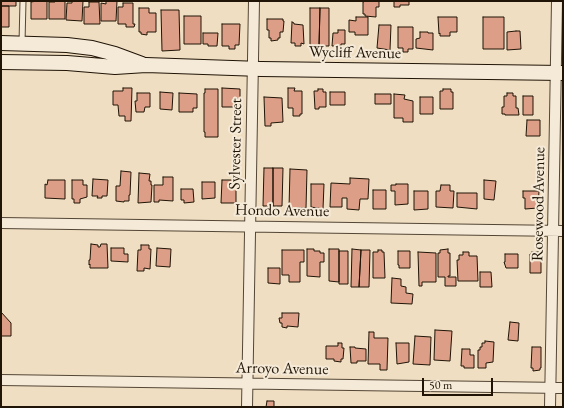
<!DOCTYPE html>
<style>
body{margin:0}
#map{position:relative;width:564px;height:408px;overflow:hidden;background:#f0dec2;font-family:"EB Garamond",serif}
canvas{display:block}
.frame{position:absolute;inset:0;border:2px solid #1f1406;pointer-events:none}
.scale{position:absolute;left:422px;top:378px;width:71px;height:18px;box-sizing:border-box;border:2px solid #1f1406;border-top:0;padding-left:5px;font-size:12px;line-height:14px;white-space:nowrap;color:#1f1406;-webkit-text-stroke:3px #f5ead7;paint-order:stroke}
</style>
<div id="map">
<canvas width="564" height="408"></canvas>
<div class="frame"></div>
<div class="scale">50 m</div>
</div>
<script>
const c = document.querySelector('canvas').getContext('2d');
c.lineJoin = 'round';
function paint(path, color) { c.fillStyle = color; c.fill(path, 'evenodd'); }
const toPath = rows => new Path2D(rows.map(r => 'M' + r).join(''));
function trace(path, color, width, dash) { c.strokeStyle = color; c.lineWidth = width; c.lineCap = dash ? 'butt' : 'round'; c.setLineDash(dash || []); c.stroke(path); }
function label(font, color, halo, rows, align = 'center') {
  c.font = font + ' "EB Garamond",serif'; c.lineWidth = 4; c.setLineDash([]); c.textBaseline = 'middle'; c.strokeStyle = halo; c.fillStyle = color; for (const [text, x, y, turn = 0] of rows) {
    c.save(); c.translate(x, y); c.rotate((+turn || 0) * Math.PI / 180); c.textAlign = isNaN(turn) ? turn : align; if (halo) c.strokeText(text, 0, 0); c.fillText(text, 0, 0); c.restore();
  }
}
const building = toPath([
 [1,1,16,1,16,6,1,6,1,1],
 [37,1,47,1,47,19,31,19,31,2,37,1],
 [55,1,65,1,65,19,49,19,49,2,55,2,55,1],
 [72,1,83,1,82,21,66,20,67,3,72,3,72,1],
 [106,1,117,1,116,21,101,21,101,3,106,4,106,1],
 [366,1,379,1,379,7,376,7,376,17,365,16,365,14,363,14,363,2,366,1],
 [394,1,409,1,409,5,400,5,400,7,394,7,394,1],
 [89,2,99,2,100,24,84,24,84,7,89,7,89,2],
 [123,3,133,3,133,24,135,24,134,27,126,27,126,24,118,24,118,7,123,7,123,3],
 [1,6,9,6,9,27,1,27,1,6],
 [139,8,149,8,149,13,156,13,156,32,147,32,147,35,141,34,141,32,139,32,139,8],
 [310,8,320,8,319,46,310,46,310,8],
 [320,8,329,8,329,46,319,46,320,8],
 [161,10,179,10,180,50,162,51,161,10],
 [184,16,201,16,201,44,184,44,184,16],
 [356,17,368,17,368,35,355,35,355,32,349,32,349,20,356,21,356,17],
 [438,17,457,17,457,32,450,32,450,36,440,36,440,33,439,34,438,17],
 [483,17,504,17,504,49,483,49,483,17],
 [267,19,283,19,283,21,284,21,283,32,280,32,280,38,278,38,278,40,271,41,271,38,269,38,269,30,267,30,267,19],
 [292,22,294,23,294,24,303,25,304,44,301,43,301,46,295,46,295,43,291,43,292,22],
 [222,24,240,24,239,45,235,45,235,49,229,49,229,46,222,46,222,24],
 [379,25,391,25,390,50,377,48,379,25],
 [398,27,413,27,413,49,408,49,408,52,403,52,403,48,398,48,398,27],
 [338,30,345,30,345,44,341,44,341,46,332,46,333,33,338,33,338,30],
 [516,31,520,31,521,49,507,50,507,32,516,31],
 [420,32,428,32,428,33,433,33,433,50,416,48,416,39,420,38,420,32],
 [203,33,218,33,217,46,208,46,208,44,203,44,203,33],
 [123,88,132,88,131,121,125,121,125,116,119,116,118,105,113,105,113,91,123,91,123,88],
 [222,88,240,89,240,107,222,107,222,88],
 [288,88,295,88,294,91,302,91,302,114,300,114,300,116,293,116,293,108,288,108,288,88],
 [205,89,218,89,218,137,205,137,205,132,204,132,204,93,205,93,205,89],
 [318,89,323,89,323,92,326,92,326,107,319,107,319,109,315,109,314,91,318,91,318,89],
 [443,89,451,89,451,92,453,92,453,109,440,109,440,91,443,91,443,89],
 [160,92,173,93,172,110,160,109,160,92],
 [330,92,345,92,345,105,330,105,330,92],
 [137,93,150,93,150,107,145,107,144,112,136,112,135,101,137,101,137,93],
 [179,93,197,94,197,108,193,108,193,112,179,112,179,93],
 [507,93,513,93,513,96,516,96,516,108,518,108,519,115,505,115,505,114,502,114,502,107,504,107,504,96,507,96,507,93],
 [375,94,391,94,391,104,375,104,375,94],
 [394,94,405,95,404,99,413,101,413,122,403,122,403,118,394,118,394,94],
 [523,96,533,96,533,115,523,115,523,96],
 [264,97,282,98,283,122,271,123,271,126,265,126,264,97],
 [420,97,433,97,433,114,420,114,420,97],
 [527,120,540,120,540,136,526,136,527,120],
 [264,168,273,168,273,206,263,206,264,168],
 [273,168,283,168,282,206,273,206,273,168],
 [290,169,307,170,306,208,289,208,290,169],
 [121,171,131,172,130,195,129,195,129,201,124,201,124,202,116,201,116,186,120,186,121,171],
 [139,173,150,174,149,181,151,181,151,185,152,185,151,202,138,203,139,173],
 [163,177,173,177,173,201,159,200,159,202,154,202,154,185,163,185,163,177],
 [350,178,369,179,368,199,360,199,359,210,347,209,347,198,342,198,342,207,330,207,331,183,350,184,350,178],
 [93,179,108,180,107,196,102,196,102,198,97,198,98,196,92,196,93,179],
 [48,180,65,180,65,199,45,198,45,184,47,185,48,180],
 [72,180,83,180,83,185,87,185,87,197,80,199,80,203,74,203,74,199,72,199,72,180],
 [222,180,232,180,232,183,236,183,236,203,221,203,222,180],
 [484,180,496,181,494,200,484,199,484,180],
 [202,182,215,182,215,198,202,199,202,182],
 [311,184,324,184,323,209,311,207,311,184],
 [396,184,408,184,408,204,395,205,395,191,391,191,391,185,396,185,396,184],
 [441,185,450,185,450,191,454,191,453,208,436,207,436,191,440,191,441,185],
 [181,189,193,189,194,202,184,203,184,200,181,200,181,189],
 [373,190,386,190,386,209,373,209,373,190],
 [414,191,428,191,428,209,414,210,414,191],
 [523,191,539,191,538,208,525,209,525,198,523,198,523,191],
 [457,193,477,193,477,209,457,207,457,193],
 [91,244,98,245,98,247,100,247,101,244,107,244,108,268,90,268,90,264,89,265,89,260,90,260,91,244],
 [141,245,149,245,149,249,151,249,150,269,144,268,144,271,137,271,138,250,141,250,141,245],
 [111,248,124,248,124,254,128,254,128,262,111,261,111,248],
 [157,248,171,249,170,267,156,266,157,248],
 [307,249,314,249,314,251,320,251,320,253,324,253,324,262,320,262,320,277,307,276,307,249],
 [329,249,339,249,339,282,329,281,329,249],
 [352,249,361,250,359,287,351,287,352,249],
 [448,249,448,253,450,253,450,276,448,276,448,277,456,277,456,286,445,286,445,277,438,277,438,253,440,253,440,250,448,249],
 [282,250,304,250,304,262,300,262,300,282,289,282,289,275,282,275,282,250],
 [361,250,370,250,369,287,359,287,361,250],
 [378,250,382,250,382,252,384,252,385,278,373,278,373,252,378,252,378,250],
 [339,251,348,251,348,284,339,284,339,251],
 [398,251,410,251,410,268,399,268,399,265,398,265,398,251],
 [418,252,436,253,436,282,422,282,422,286,419,286,418,252],
 [463,252,469,252,469,256,477,256,478,281,458,281,457,260,459,260,459,255,463,255,463,252],
 [532,252,539,252,539,254,541,254,541,273,530,273,530,254,532,254,532,252],
 [505,254,518,254,518,268,506,268,504,262,505,262,505,254],
 [268,268,280,268,280,284,268,283,268,268],
 [480,272,491,272,492,287,480,287,480,272],
 [392,278,401,279,401,286,406,287,406,293,413,294,412,304,391,303,392,278],
 [1,312,11,323,11,336,1,336,1,312],
 [282,313,299,313,298,327,287,326,287,328,282,327,282,323,280,323,279,318,282,318,282,313],
 [510,322,519,323,518,341,508,340,510,322],
 [435,330,452,331,450,361,434,360,435,330],
 [369,332,374,332,374,338,388,338,387,370,380,370,380,364,368,364,369,332],
 [415,336,431,337,430,365,413,364,415,336],
 [485,341,494,342,493,362,486,363,486,368,478,368,478,350,480,350,480,347,482,347,482,343,485,343,485,341],
 [338,343,342,343,342,348,344,348,343,359,341,359,341,362,334,361,334,359,326,359,326,346,338,346,338,343],
 [396,343,409,343,409,362,397,364,396,343],
 [350,347,355,347,355,348,366,349,366,361,357,361,357,363,351,363,350,347],
 [532,347,541,347,541,368,540,368,540,370,533,371,533,368,531,368,532,347],
 [462,349,470,349,470,355,474,355,474,368,464,368,464,366,461,366,462,349],
 [267,401,274,401,274,407,278,407,264,407,266,407,267,401]
]);
paint(building, '#dc9e86');
trace(building, '#1f1406', 1);
const lane = toPath([
 [22,43,23,1]
]);
const street = toPath([
 [1,223,563,231],
 [1,380,563,388],
 [247,407,254,1],
 [550,407,557,1]
]);
const secondary = toPath([
 [1,43,67,45,92,48,115,54,142,64],
 [1,62,67,63,115,67,146,65,261,69,563,73]
]);
trace(lane, '#534635', 7);
trace(street, '#534635', 12);
trace(secondary, '#1f1406', 16);
trace(lane, '#f5ead7', 5);
trace(street, '#f5ead7', 10);
trace(secondary, '#f5ead7', 14);
label('16px', '#1f1406', '#f5ead7', [
 ["Wycliff Avenue",355,53,1],
 ["Sylvester Street",236,144,-89],
 ["Rosewood Avenue",539,204,-89],
 ["Hondo Avenue",282,211,1],
 ["Arroyo Avenue",282,369,1]
]);
</script>
